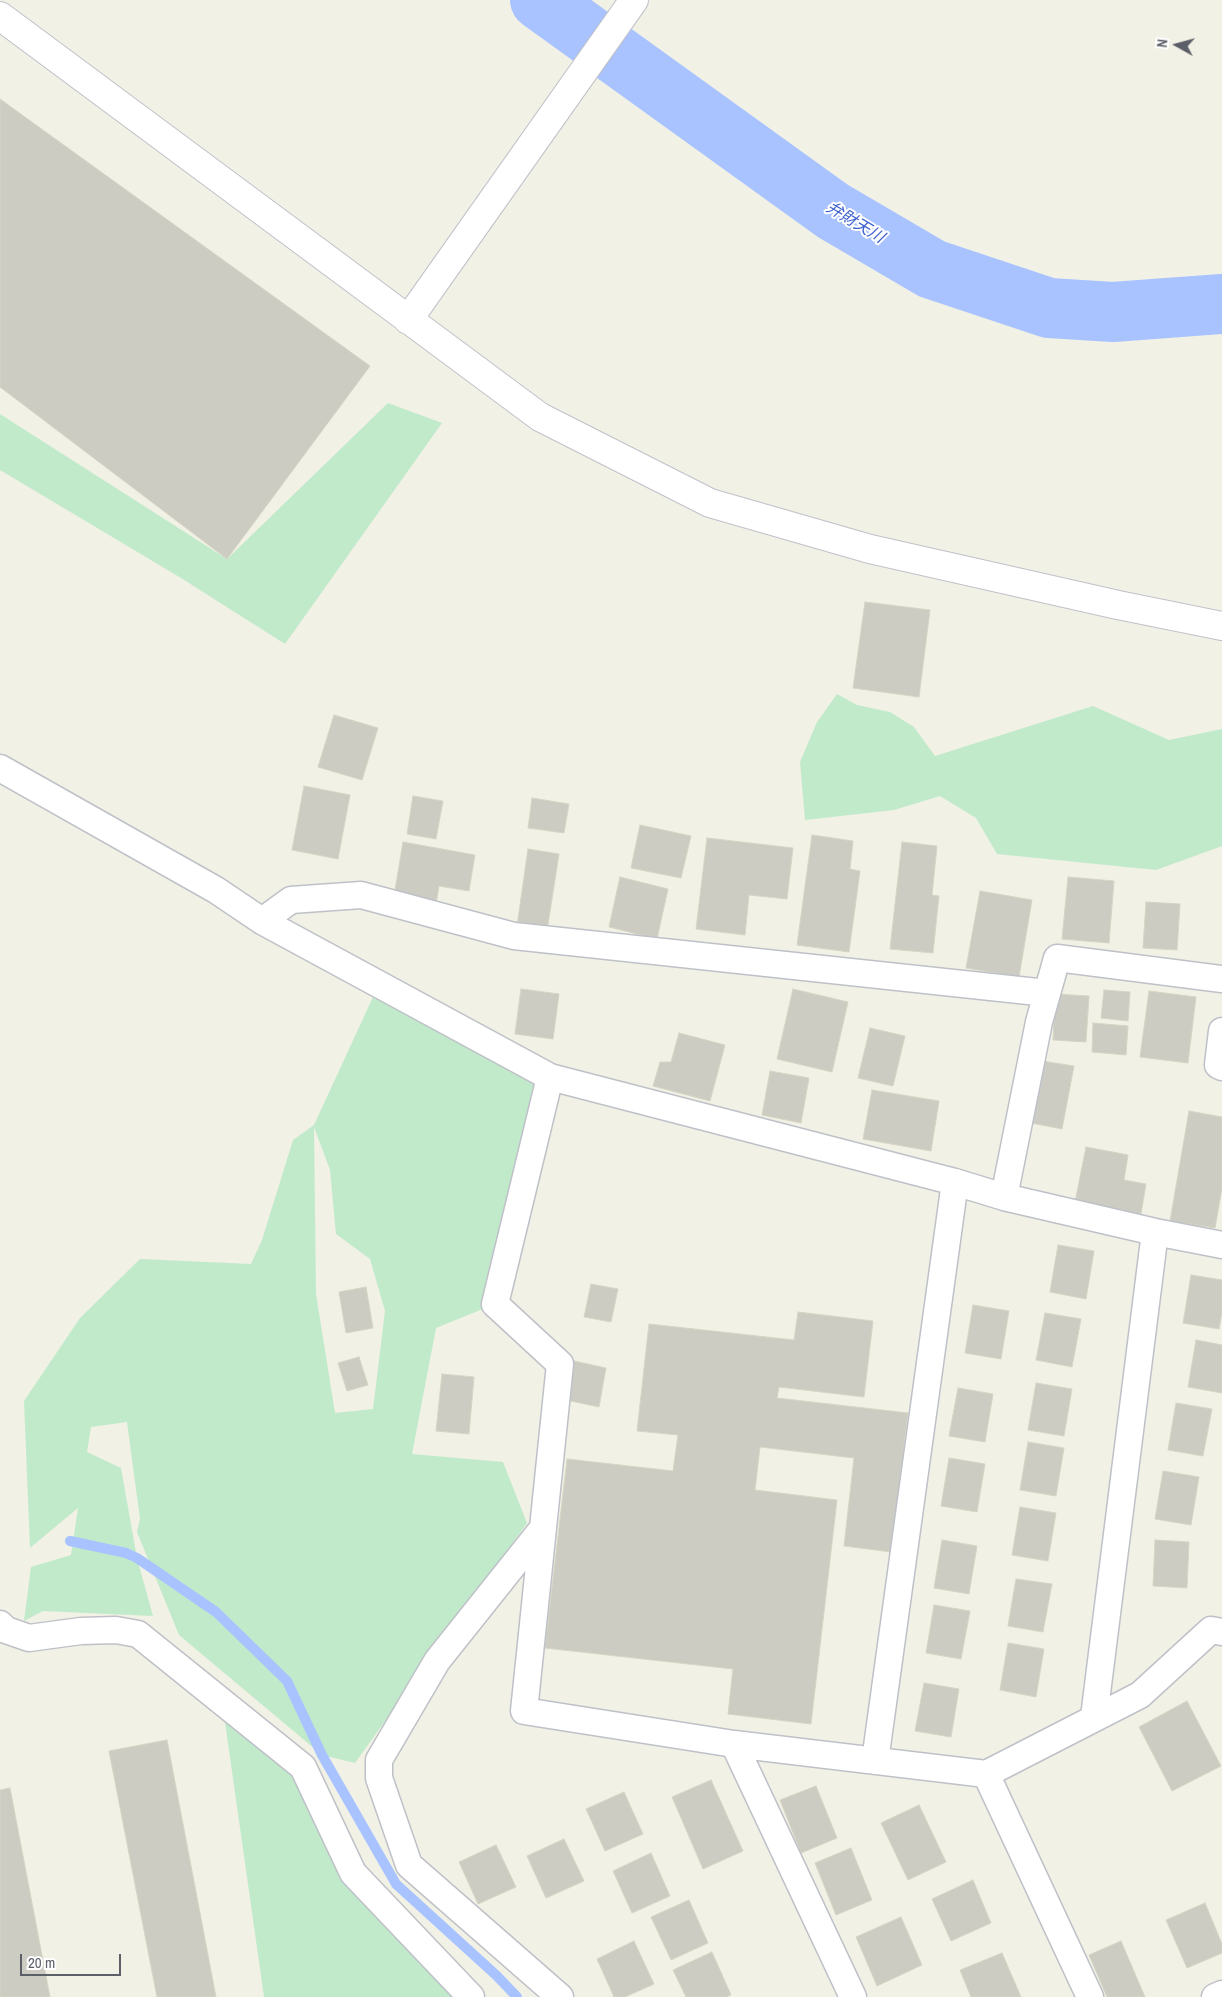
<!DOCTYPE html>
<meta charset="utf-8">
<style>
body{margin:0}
#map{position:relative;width:1222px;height:1997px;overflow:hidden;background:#f1f1e6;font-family:"Archivo Narrow",sans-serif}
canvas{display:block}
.north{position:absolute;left:1152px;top:20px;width:50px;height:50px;-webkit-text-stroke:4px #fff;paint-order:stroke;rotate:277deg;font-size:14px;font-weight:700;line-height:20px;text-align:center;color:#5d5f68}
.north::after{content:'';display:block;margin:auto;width:18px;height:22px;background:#5d5f68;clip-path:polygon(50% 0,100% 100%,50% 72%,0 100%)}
.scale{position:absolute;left:20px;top:1954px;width:101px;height:22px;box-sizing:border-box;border:2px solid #5d5f68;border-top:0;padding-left:6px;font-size:15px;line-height:18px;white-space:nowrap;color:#5d5f68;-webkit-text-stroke:4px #fff;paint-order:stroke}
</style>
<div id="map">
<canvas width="1222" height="1997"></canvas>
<div class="north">N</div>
<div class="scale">20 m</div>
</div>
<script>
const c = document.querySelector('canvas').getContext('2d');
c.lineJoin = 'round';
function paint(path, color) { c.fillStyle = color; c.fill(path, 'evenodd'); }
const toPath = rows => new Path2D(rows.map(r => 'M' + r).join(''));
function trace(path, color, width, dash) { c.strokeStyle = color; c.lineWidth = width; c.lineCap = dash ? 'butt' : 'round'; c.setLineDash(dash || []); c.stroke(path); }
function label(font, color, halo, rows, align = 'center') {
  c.font = font + ' "Archivo Narrow","Noto Sans JP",sans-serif'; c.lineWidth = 4; c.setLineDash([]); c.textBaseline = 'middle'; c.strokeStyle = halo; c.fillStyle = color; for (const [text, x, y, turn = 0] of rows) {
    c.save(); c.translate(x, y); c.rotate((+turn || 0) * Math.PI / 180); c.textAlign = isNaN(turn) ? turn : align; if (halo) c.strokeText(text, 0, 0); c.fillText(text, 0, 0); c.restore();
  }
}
paint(toPath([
 [388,403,442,423,285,644,181,578,0,470,0,414,227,559],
 [837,694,857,705,890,712,914,727,935,756,1093,706,1169,740,1222,729,1222,846,1156,870,997,854,976,818,940,796,894,810,805,820,800,762,817,722],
 [379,984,550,1077,495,1304,436,1328,412,1454,503,1462,527,1523,355,1763,322,1755,179,1635,137,1532,140,1519,127,1422,91,1427,87,1452,121,1468,137,1558,153,1616,43,1611,24,1621,31,1567,71,1555,78,1508,30,1548,24,1401,80,1318,140,1259,251,1264,262,1240,293,1140,314,1125],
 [314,1127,330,1170,336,1234,370,1259,385,1311,373,1409,335,1413,316,1294],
 [222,1701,303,1767,353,1873,471,1997,264,1997]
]), '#c1eacb');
trace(toPath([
 [70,1541,126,1553,137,1558,216,1612,287,1681,322,1755,396,1884,497,1976,517,1997]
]), '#a8c3ff', 10);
trace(toPath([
 [540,0,833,211,932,269,1049,308,1113,312,1222,304]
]), '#a8c3ff', 60);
const building = toPath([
 [0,99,370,366,227,559,0,387,0,99],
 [865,602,930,610,919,697,853,688,865,602],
 [334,715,378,728,362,780,318,767,334,715],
 [304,786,350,795,338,859,292,850,304,786],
 [413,796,443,801,436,839,407,834,413,796],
 [532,798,569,804,564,833,528,828,532,798],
 [640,825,691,836,681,878,631,868,640,825],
 [812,835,853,841,850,869,860,871,849,952,797,945,812,835],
 [707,838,793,848,787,899,749,895,745,935,696,929,707,838],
 [403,842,475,855,469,891,439,886,436,904,394,896,403,842],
 [902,842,937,846,932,895,939,896,933,953,890,949,902,842],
 [528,849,559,854,547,931,517,926,528,849],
 [620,877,668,889,657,939,609,927,620,877],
 [1068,877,1114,881,1109,943,1062,939,1068,877],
 [980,891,1032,900,1019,977,966,968,980,891],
 [1146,902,1180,904,1177,950,1143,948,1146,902],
 [521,989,559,994,553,1039,515,1034,521,989],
 [793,989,848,1002,832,1072,777,1059,793,989],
 [1104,990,1130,992,1128,1021,1101,1018,1104,990],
 [1149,991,1196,997,1188,1063,1140,1057,1149,991],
 [1055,994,1089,996,1086,1042,1053,1040,1055,994],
 [1093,1023,1128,1026,1126,1055,1092,1052,1093,1023],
 [870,1028,905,1036,893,1086,858,1078,870,1028],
 [679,1033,725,1045,710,1101,653,1086,660,1062,671,1062,679,1033],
 [1042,1061,1074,1066,1062,1129,1031,1123,1042,1061],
 [770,1071,809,1078,801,1123,762,1115,770,1071],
 [872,1090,939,1101,931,1151,863,1139,872,1090],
 [1189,1111,1222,1117,1222,1188,1215,1228,1170,1221,1189,1111],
 [1086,1147,1128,1155,1124,1180,1146,1184,1141,1214,1075,1202,1086,1147],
 [1058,1245,1094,1251,1086,1299,1050,1292,1058,1245],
 [1191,1275,1222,1280,1222,1312,1219,1329,1183,1323,1191,1275],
 [591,1284,618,1289,611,1322,584,1317,591,1284],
 [366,1287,373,1328,346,1333,339,1292,366,1287],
 [973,1305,1009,1311,1001,1359,965,1353,973,1305],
 [798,1312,873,1321,864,1397,779,1387,777,1398,908,1413,891,1552,844,1546,854,1458,760,1447,755,1490,837,1500,811,1724,728,1714,733,1669,545,1648,567,1459,673,1471,678,1435,637,1431,649,1324,794,1340,798,1312],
 [1045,1313,1081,1319,1072,1367,1036,1360,1045,1313],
 [1196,1340,1222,1345,1222,1393,1188,1387,1196,1340],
 [359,1357,368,1385,347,1391,338,1363,359,1357],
 [574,1361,606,1368,599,1407,566,1400,574,1361],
 [442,1374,474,1377,469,1434,436,1431,442,1374],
 [1036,1383,1072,1389,1064,1436,1028,1430,1036,1383],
 [958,1388,993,1394,985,1442,949,1436,958,1388],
 [1176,1403,1212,1409,1203,1456,1168,1450,1176,1403],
 [1028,1442,1064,1448,1056,1496,1020,1490,1028,1442],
 [949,1458,985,1464,977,1512,941,1506,949,1458],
 [1163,1471,1199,1477,1191,1525,1155,1519,1163,1471],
 [1020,1507,1056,1513,1048,1561,1012,1555,1020,1507],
 [942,1540,977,1546,969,1594,934,1588,942,1540],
 [1155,1540,1189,1542,1187,1588,1153,1586,1155,1540],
 [1016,1579,1052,1584,1043,1632,1008,1626,1016,1579],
 [934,1605,970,1611,961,1659,926,1653,934,1605],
 [1008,1643,1044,1649,1036,1697,1000,1690,1008,1643],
 [924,1683,959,1689,951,1737,915,1731,924,1683],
 [1187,1701,1221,1766,1172,1791,1139,1727,1187,1701],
 [167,1740,216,1997,157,1997,109,1751,167,1740],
 [711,1780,743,1851,703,1869,672,1797,711,1780],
 [816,1786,837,1838,801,1853,780,1800,816,1786],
 [10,1788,50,1997,0,1997,0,1790,10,1788],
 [624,1792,643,1834,605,1851,586,1809,624,1792],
 [919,1805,946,1862,908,1880,881,1823,919,1805],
 [564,1839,584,1881,546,1898,527,1856,564,1839],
 [496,1845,516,1887,478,1904,459,1862,496,1845],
 [851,1848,872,1900,836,1915,815,1863,851,1848],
 [651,1853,670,1896,632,1913,613,1871,651,1853],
 [973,1880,991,1923,951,1941,932,1899,973,1880],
 [689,1900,708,1943,671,1960,651,1917,689,1900],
 [1205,1903,1222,1944,1222,1953,1187,1968,1166,1920,1205,1903],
 [901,1917,922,1965,877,1986,856,1937,901,1917],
 [634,1941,654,1984,625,1997,614,1997,597,1959,634,1941],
 [1121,1941,1145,1997,1107,1997,1089,1955,1121,1941],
 [712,1952,731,1995,726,1997,686,1997,673,1970,712,1952],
 [1002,1953,1021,1997,971,1997,960,1970,1002,1953]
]);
paint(building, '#ccccc3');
trace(building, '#d6d5c3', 1);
const street = toPath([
 [0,768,216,890,262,921,550,1077,955,1182,1004,1197,1155,1232,1222,1245],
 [262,921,291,900,361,895,514,936,1047,993],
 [1222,1031,1218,1065,1222,1067],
 [550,1077,495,1304,560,1364,524,1711,734,1744,986,1774,1140,1695,1211,1630,1222,1632],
 [1004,1197,1039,1022,1057,958,1222,979],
 [543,1528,437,1661,379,1760,379,1778,409,1865,560,1997],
 [0,1624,6,1630,29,1638,81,1631,116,1630,138,1634,303,1767,353,1873,471,1997],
 [1094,1717,1155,1232],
 [734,1744,853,1997],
 [875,1761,955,1182],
 [986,1774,1090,1997],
 [1215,1997,1222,1994]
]);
const secondary = toPath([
 [0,16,540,417,710,503,870,549,1118,605,1222,626],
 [408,320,634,0]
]);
trace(street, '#bfc1c8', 29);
trace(secondary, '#c0c1ca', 30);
trace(street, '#fff', 26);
trace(secondary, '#fff', 28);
label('italic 16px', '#3e61cf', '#fff', [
 ["弁財天川",855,223,31]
]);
</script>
